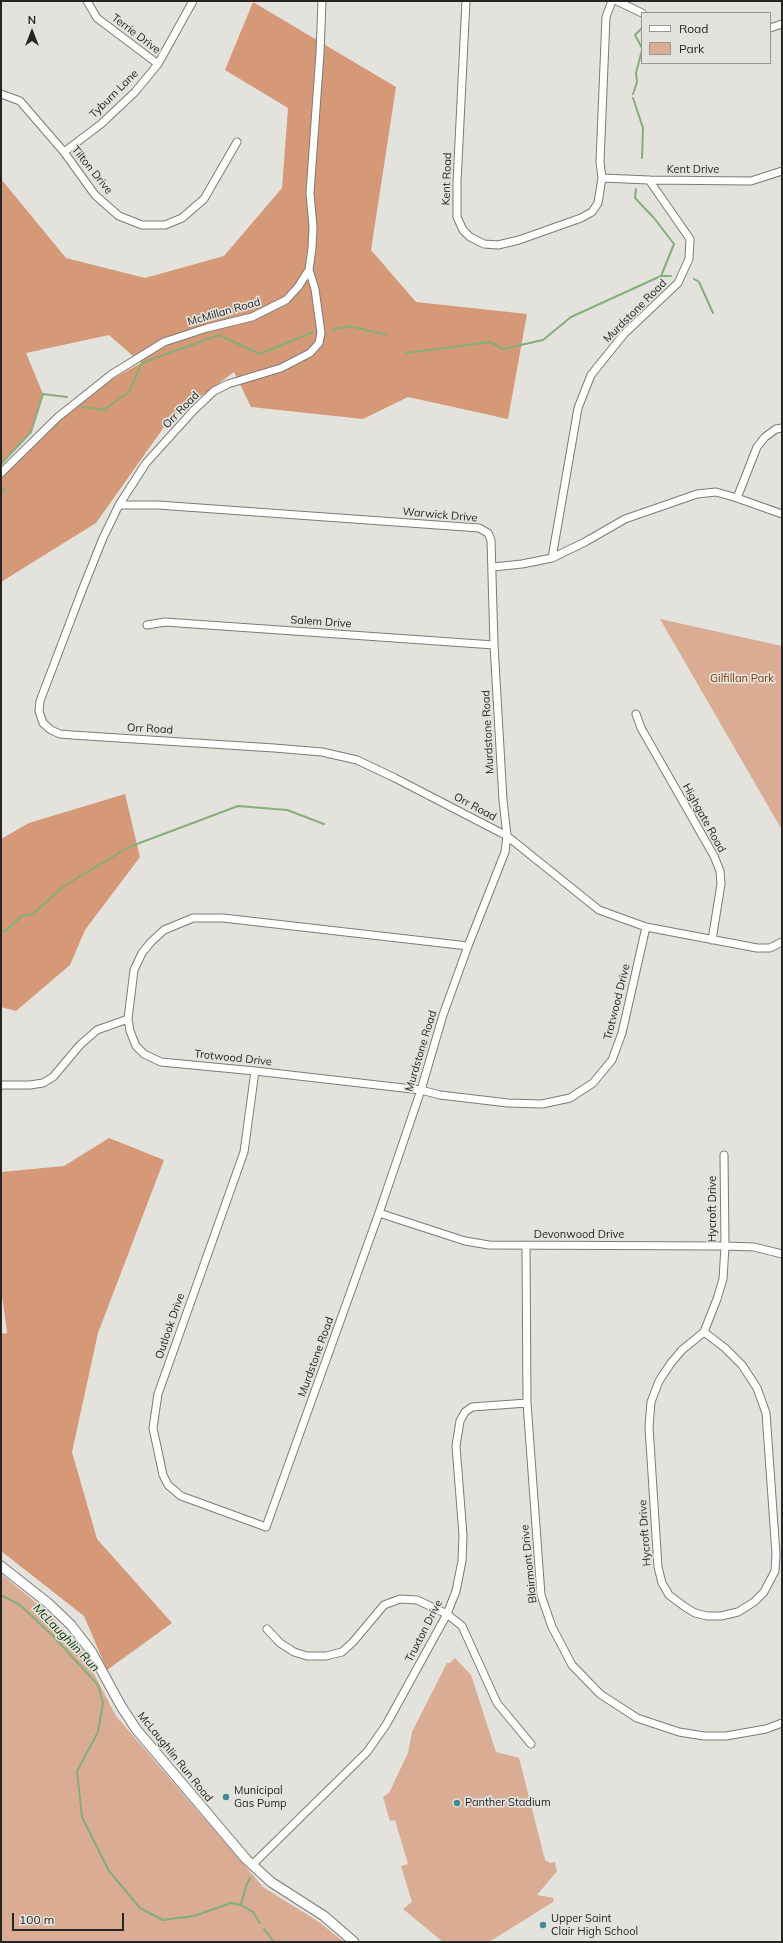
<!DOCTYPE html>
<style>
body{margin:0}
#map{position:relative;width:783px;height:1943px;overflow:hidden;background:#e3e2dd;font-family:Mulish,sans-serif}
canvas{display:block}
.frame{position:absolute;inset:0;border:2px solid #262523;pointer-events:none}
.legend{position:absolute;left:641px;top:12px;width:130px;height:52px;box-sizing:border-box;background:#e3e2dd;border:1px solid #979693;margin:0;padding:5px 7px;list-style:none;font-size:12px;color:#262523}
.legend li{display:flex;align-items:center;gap:8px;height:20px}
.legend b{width:20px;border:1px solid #979693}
.north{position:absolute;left:12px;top:12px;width:40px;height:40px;-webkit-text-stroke:3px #e3e2dd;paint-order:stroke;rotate:0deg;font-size:11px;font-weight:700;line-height:16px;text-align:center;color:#262523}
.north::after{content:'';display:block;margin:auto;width:14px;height:18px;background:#262523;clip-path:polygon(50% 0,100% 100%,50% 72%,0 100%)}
.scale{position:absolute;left:12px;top:1913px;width:112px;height:18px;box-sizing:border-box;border:2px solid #262523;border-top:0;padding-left:5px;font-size:12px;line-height:14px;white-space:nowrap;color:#262523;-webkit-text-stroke:3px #e3e2dd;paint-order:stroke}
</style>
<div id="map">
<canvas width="783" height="1943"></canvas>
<div class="frame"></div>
<ul class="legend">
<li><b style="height:5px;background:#fff"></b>Road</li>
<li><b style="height:11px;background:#d9ac93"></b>Park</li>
</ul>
<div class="north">N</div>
<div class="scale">100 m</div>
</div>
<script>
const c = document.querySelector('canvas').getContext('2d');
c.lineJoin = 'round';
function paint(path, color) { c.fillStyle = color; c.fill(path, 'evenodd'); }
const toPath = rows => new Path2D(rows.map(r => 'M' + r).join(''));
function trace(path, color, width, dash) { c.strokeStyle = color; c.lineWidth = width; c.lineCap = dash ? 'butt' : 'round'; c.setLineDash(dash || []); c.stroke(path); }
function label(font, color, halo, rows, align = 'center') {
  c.font = font + ' Mulish,sans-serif'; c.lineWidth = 3.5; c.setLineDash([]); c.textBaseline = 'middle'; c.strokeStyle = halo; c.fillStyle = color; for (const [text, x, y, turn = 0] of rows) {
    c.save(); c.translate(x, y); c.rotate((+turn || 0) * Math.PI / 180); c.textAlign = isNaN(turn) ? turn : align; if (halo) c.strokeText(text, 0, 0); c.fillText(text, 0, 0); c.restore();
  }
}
paint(toPath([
 [660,619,782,646,782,830],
 [1,1574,45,1610,81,1649,116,1716,263,1887,319,1922,344,1942,1,1942],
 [455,1658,471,1675,496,1752,519,1758,545,1860,550,1863,555,1862,557,1871,537,1895,554,1898,553,1902,489,1942,443,1942,403,1909,412,1902,401,1866,408,1864,395,1820,390,1821,383,1797,389,1793,408,1753,412,1732,447,1663,450,1663]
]), '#d9ac93');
paint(toPath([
 [253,2,396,87,371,250,416,302,527,314,508,419,408,397,363,419,251,407,234,372,169,420,96,523,1,582,1,474,91,391,141,363,109,335,26,353,43,394,31,432,1,463,1,179,66,258,145,278,224,256,282,188,288,108,225,70],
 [125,794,140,857,85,930,70,965,16,1011,1,1007,1,839,29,823],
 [109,1138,164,1160,98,1333,72,1452,97,1539,172,1623,107,1670,84,1616,1,1551,1,1334,7,1333,1,1288,1,1172,64,1166]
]), '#d59977');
trace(toPath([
 [642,48,635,35,642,28],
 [633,94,637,82,636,73,642,50],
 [633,98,643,128,642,158],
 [661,276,671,276],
 [694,279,699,282,713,313],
 [332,330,350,326,386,335],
 [407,353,490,342,503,349,543,340,571,317,661,276,674,244,654,218,635,198,636,189],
 [82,407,104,410,129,392,142,363,219,335,260,354,313,332],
 [2,463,31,432,43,394,67,397],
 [1,493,6,489],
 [1,931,5,931,22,916,33,914,64,886,129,847,238,806,287,810,324,824],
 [1,1595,20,1605,54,1637,98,1685,103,1703,98,1732,77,1771,82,1817,109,1871,140,1908,163,1920,194,1916,231,1903,241,1905,253,1912,260,1923],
 [241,1905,246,1886,250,1878],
 [264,1929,274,1942]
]), '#85ae7a', 2);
const minor = toPath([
 [87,1,97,18,158,64],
 [466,1,457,182,457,217,463,230,470,237,484,244,498,245,519,240,581,218,592,212,598,203,602,178,600,162,606,17,612,1],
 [617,1,642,13],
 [770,28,782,24],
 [1,94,20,101,64,152,95,195,119,216,142,225,165,225,182,218,204,199,237,142],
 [64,152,101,124,135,92,158,64,193,1],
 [602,178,649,180,751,181,782,171],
 [309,270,315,289,321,333,319,343,310,353,281,368,228,384,214,391,194,410,146,463,119,505,103,538,83,588,40,701,39,711,43,723,51,730,60,734,72,735,274,748,322,752,357,760,395,778,507,836,599,910,646,927,757,948,770,948,782,942],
 [1,473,58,417,112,374,164,342,207,328,252,317,286,300,298,287,309,270,312,248,313,227,310,193,320,53,322,1],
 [737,498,757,447,765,437,776,429,782,428],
 [119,505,158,505,479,528,488,533,491,540,494,645,503,800,507,836,505,852,468,946,443,1015,421,1090,379,1213,266,1527,181,1496,168,1485,163,1475,153,1428,158,1394,244,1152,255,1071],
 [552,558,578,408,591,375,624,334,678,283,689,259,690,239,649,180],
 [493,567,522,564,552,558,585,542,625,519,697,494,716,492,737,498,782,514],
 [147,625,165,622,494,645],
 [636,714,641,728,714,856,720,871,721,884,712,940],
 [468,946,223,918,193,918,164,930,151,942,142,953,134,970,128,1019,130,1031,136,1046,144,1054,161,1062,255,1071,421,1090,440,1095,508,1103,542,1104,570,1098,593,1083,612,1060,622,1033,646,927],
 [1,1085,30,1085,43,1083,53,1077,80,1045,97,1030,128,1019],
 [379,1213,465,1241,489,1245,725,1246,754,1247,782,1254],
 [526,1245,527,1403,541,1595,552,1627,572,1665,600,1694,637,1718,679,1732,704,1736,726,1736,766,1729,782,1723],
 [704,1332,725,1348,742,1365,757,1388,766,1413,776,1554,775,1571,764,1592,754,1602,738,1612,721,1616,707,1616,695,1613,685,1607,669,1595,662,1583,658,1567,649,1427,651,1402,659,1381,671,1363,682,1350,704,1332],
 [704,1332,717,1299,723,1279,725,1246,724,1155],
 [267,1629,280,1643,294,1652,307,1656,326,1656,342,1652,353,1642,384,1605,400,1599,417,1600,447,1614,462,1626,497,1703,531,1744],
 [252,1865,367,1752,386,1725,447,1614,456,1591,462,1561,463,1535,456,1446,460,1421,465,1412,472,1407,527,1403]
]);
const major = toPath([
 [1,1566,48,1603,71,1625,91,1651,121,1706,136,1729,246,1859,271,1882,324,1916,354,1942]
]);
trace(minor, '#7c7b76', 9);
trace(major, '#7c7b76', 11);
trace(minor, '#fff', 7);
trace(major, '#fff', 9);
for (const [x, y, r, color] of [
 [226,1797,4,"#438a93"],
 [457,1803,4,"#438a93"],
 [543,1925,4,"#438a93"]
]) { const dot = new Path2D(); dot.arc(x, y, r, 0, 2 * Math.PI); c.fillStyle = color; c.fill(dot); trace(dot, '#e3e2dd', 1.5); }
label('11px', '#262523', '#e3e2dd', [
 ["Terrie Drive",136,34,37],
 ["Tyburn Lane",114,94,-45],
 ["Tilton Drive",92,170,51],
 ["Kent Drive",693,170],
 ["Kent Road",447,179,-88],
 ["Murdstone Road",635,311,-45],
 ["McMillan Road",224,312,-16],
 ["Orr Road",181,410,-46],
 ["Warwick Drive",440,515,5],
 ["Salem Drive",321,622,4],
 ["Orr Road",150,729,3],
 ["Murdstone Road",488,732,-93],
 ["Orr Road",475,807,28],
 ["Highgate Road",704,818,61],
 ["Trotwood Drive",617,1002,-76],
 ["Murdstone Road",421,1051,-73],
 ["Trotwood Drive",233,1058,6],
 ["Hycroft Drive",713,1209,-90],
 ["Devonwood Drive",579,1235],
 ["Outlook Drive",170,1326,-71],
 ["Murdstone Road",316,1357,-70],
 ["Hycroft Drive",645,1533,-94],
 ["Blairmont Drive",529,1564,-96],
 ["Truxton Drive",424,1631,-63],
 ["McLaughlin Run Road",175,1757,51]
]);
label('11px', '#823a00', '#e3e2dd', [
 ["Gilfillan Park",742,679]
]);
label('11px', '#262523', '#e3e2dd', [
 ["Municipal",234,1791],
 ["Gas Pump",234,1804],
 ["Panther Stadium",465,1803],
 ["Upper Saint",551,1919],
 ["Clair High School",551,1932]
], 'left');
label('italic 12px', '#0a3400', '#e3e2dd', [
 ["McLaughlin Run",66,1638,46]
]);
</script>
